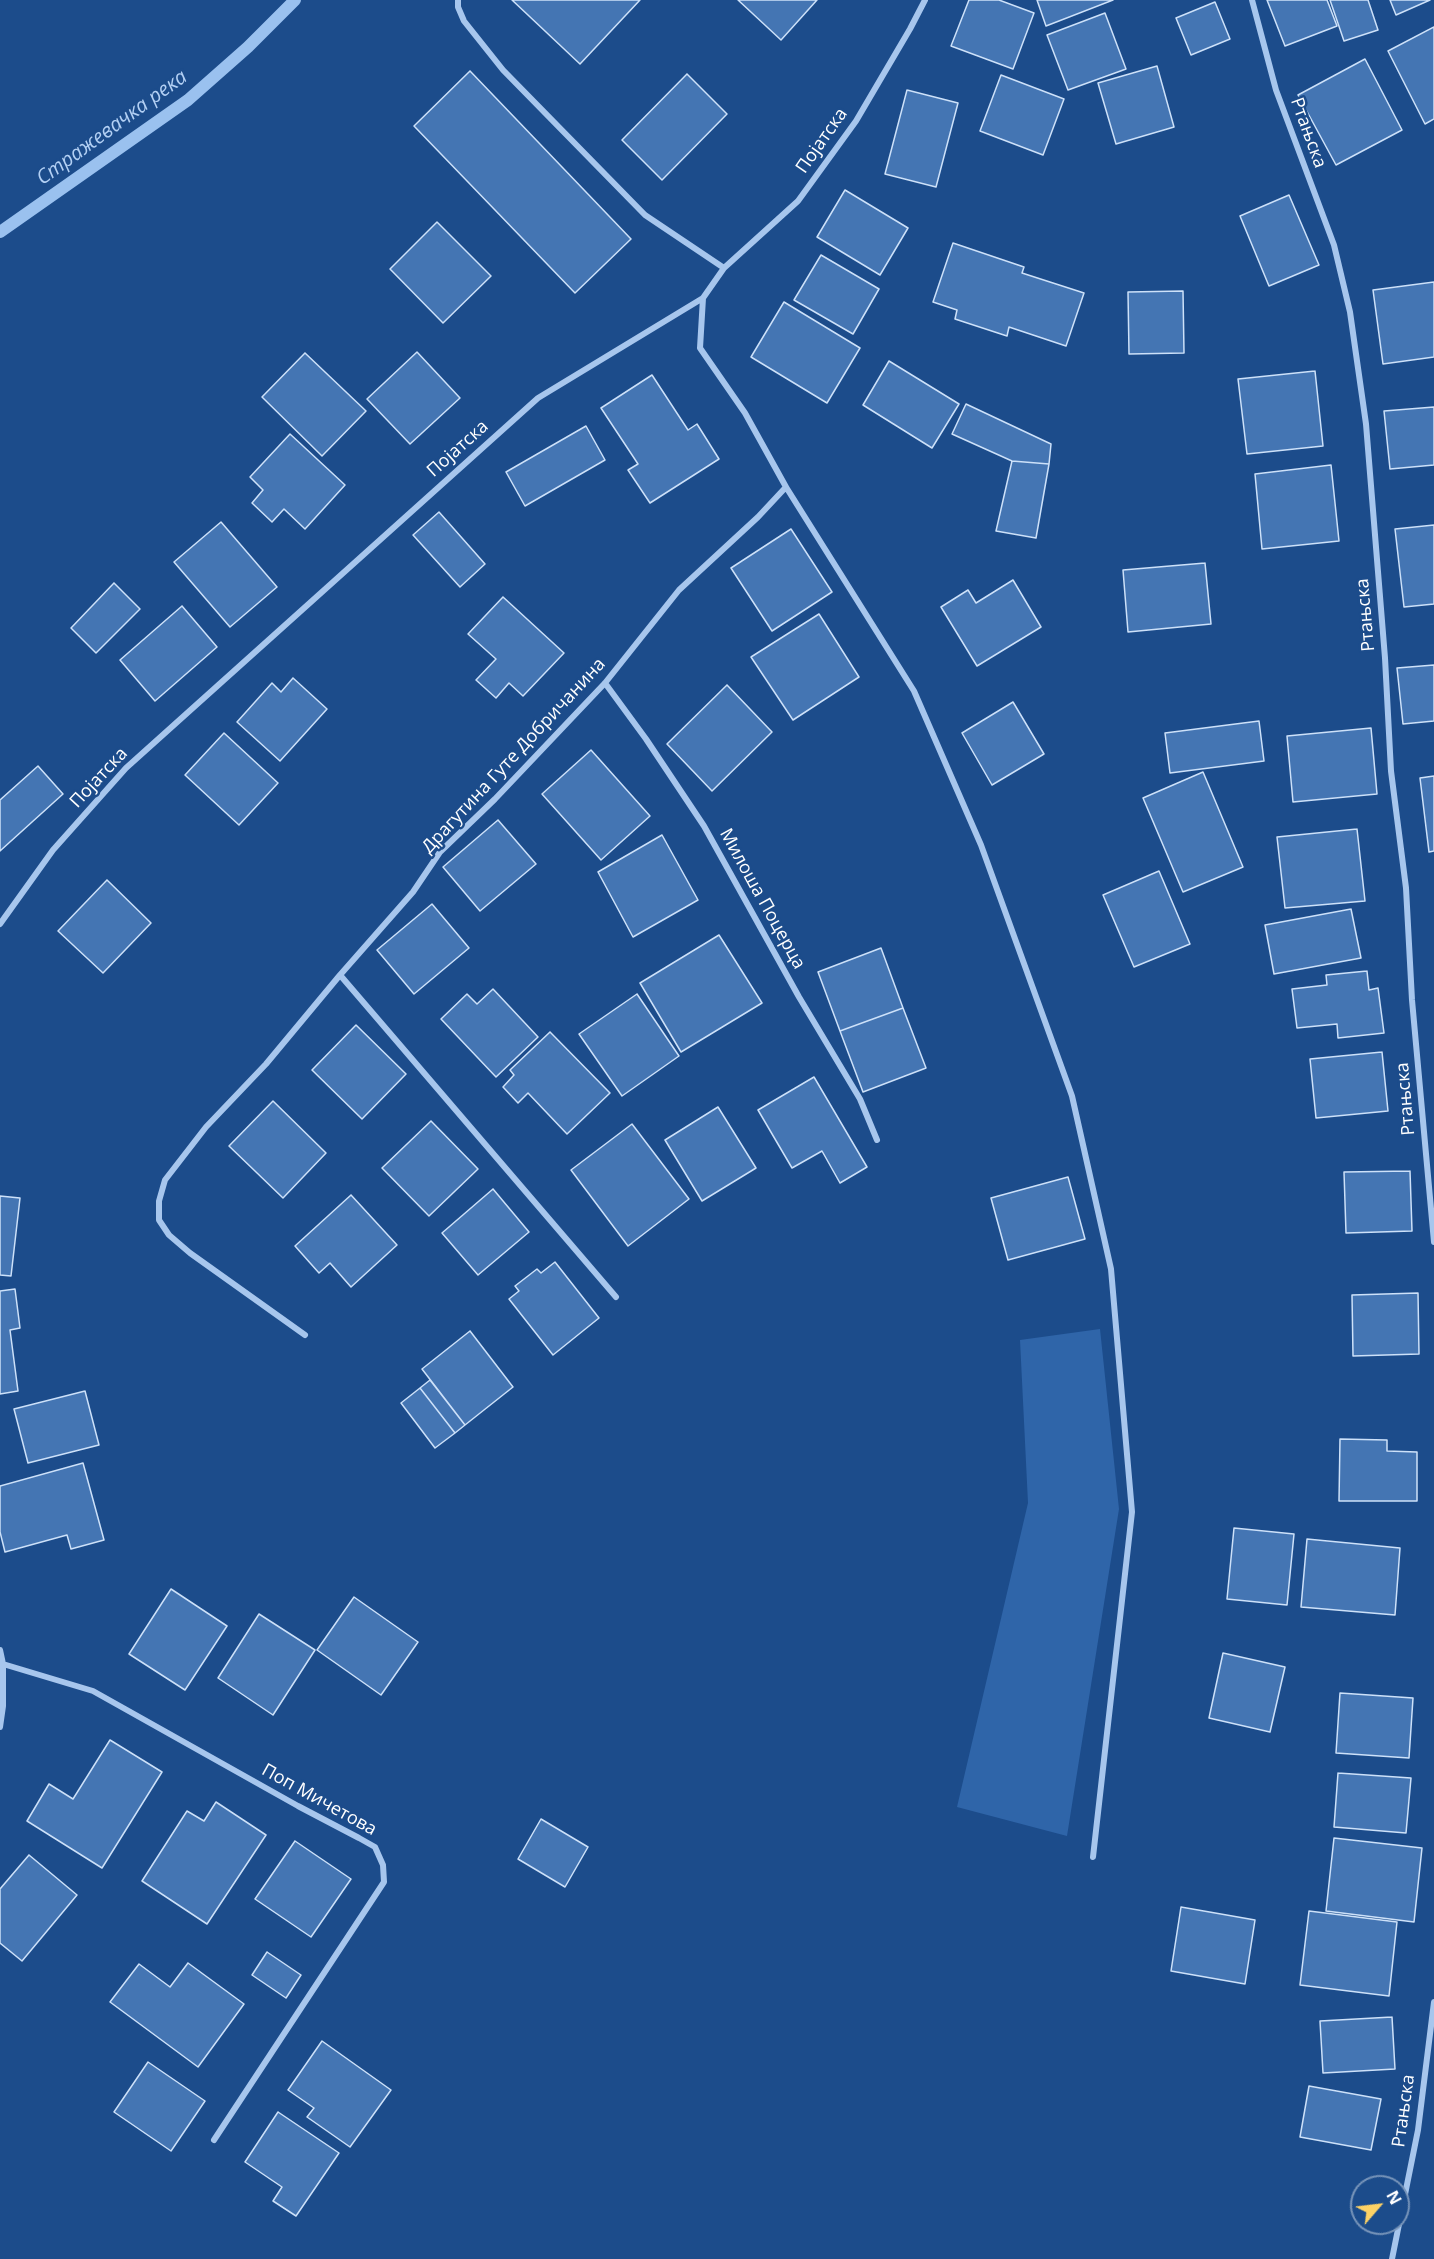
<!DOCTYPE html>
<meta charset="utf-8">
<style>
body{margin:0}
#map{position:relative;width:1434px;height:2259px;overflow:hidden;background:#1c4c8b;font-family:"Open Sans",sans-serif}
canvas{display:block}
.north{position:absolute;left:1350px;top:2175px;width:60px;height:60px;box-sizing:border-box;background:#1c4c8b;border:2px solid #7794b9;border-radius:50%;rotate:62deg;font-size:16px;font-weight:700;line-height:24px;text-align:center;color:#fff}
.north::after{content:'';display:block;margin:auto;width:21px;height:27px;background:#fdd265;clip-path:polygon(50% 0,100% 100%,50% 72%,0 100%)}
</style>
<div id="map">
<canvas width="1434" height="2259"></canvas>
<div class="north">N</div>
</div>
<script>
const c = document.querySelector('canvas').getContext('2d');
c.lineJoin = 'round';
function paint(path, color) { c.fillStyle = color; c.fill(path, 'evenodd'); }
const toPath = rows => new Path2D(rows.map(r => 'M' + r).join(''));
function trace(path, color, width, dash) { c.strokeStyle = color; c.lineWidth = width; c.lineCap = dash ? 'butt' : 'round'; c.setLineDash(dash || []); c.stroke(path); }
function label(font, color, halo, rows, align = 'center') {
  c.font = font + ' "Open Sans",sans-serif'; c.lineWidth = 5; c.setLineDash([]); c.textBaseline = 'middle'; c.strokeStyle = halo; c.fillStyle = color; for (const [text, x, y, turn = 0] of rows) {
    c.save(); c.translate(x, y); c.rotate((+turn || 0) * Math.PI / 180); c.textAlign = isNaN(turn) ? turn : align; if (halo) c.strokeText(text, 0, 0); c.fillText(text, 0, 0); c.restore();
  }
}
paint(toPath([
 [1100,1329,1119,1509,1067,1836,957,1807,1028,1503,1020,1340]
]), '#2f65a9');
trace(toPath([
 [0,232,188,100,248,47,295,0]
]), '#9ac1ef', 12);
const building = toPath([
 [512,0,640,0,580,64,512,0],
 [738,0,817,0,781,40,738,0],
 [969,0,999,0,1034,13,1013,69,951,46,969,0],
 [1037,0,1113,0,1046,26,1037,0],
 [1267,0,1327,0,1337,26,1285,46,1267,0],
 [1330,0,1368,0,1378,30,1344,41,1330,0],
 [1390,0,1430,0,1396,15,1390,0],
 [1215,2,1230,39,1191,55,1176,18,1215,2],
 [1105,13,1126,69,1068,90,1047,35,1105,13],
 [1434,27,1434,119,1425,124,1388,51,1434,27],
 [1365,59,1402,130,1336,165,1298,95,1365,59],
 [1157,66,1174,127,1116,144,1098,83,1157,66],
 [470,71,631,239,575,293,414,126,470,71],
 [687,74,727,114,662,180,622,140,687,74],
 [1001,75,1064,99,1043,155,980,131,1001,75],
 [907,90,958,103,936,187,885,174,907,90],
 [845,190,908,228,880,275,817,237,845,190],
 [1289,195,1319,265,1269,286,1240,216,1289,195],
 [437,222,491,276,443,323,390,269,437,222],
 [953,243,1024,267,1022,273,1084,293,1066,346,1009,327,1007,336,955,319,957,310,933,302,953,243],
 [821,255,879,289,853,334,794,300,821,255],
 [1434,282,1434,357,1383,364,1373,290,1434,282],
 [1183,291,1184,353,1129,354,1128,292,1183,291],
 [784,302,860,348,827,403,751,357,784,302],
 [417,352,460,398,410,444,367,399,417,352],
 [305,353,366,411,322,456,262,397,305,353],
 [889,361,959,404,932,448,863,405,889,361],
 [1315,371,1323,446,1247,454,1238,379,1315,371],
 [652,375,688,430,697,424,719,459,650,503,628,470,638,464,601,408,652,375],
 [966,404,1051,444,1049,464,1012,461,952,434,966,404],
 [1434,407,1434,465,1390,469,1384,411,1434,407],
 [586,426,605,460,525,506,506,472,586,426],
 [290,434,345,485,305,529,284,509,272,522,252,503,263,490,250,477,290,434],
 [1012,461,1049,464,1036,538,996,531,1012,461],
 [1331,465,1339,541,1262,549,1255,474,1331,465],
 [439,512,485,564,460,587,413,535,439,512],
 [221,522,277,587,230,627,174,562,221,522],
 [1434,525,1434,604,1404,607,1395,529,1434,525],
 [791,529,832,592,772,631,731,568,791,529],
 [1205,563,1211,624,1128,632,1123,570,1205,563],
 [1013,580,1041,627,977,666,941,607,968,590,976,603,1013,580],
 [114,583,140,609,96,653,71,628,114,583],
 [503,597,564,653,523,696,509,683,496,698,476,680,496,659,468,634,503,597],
 [182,606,217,647,155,701,120,660,182,606],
 [819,614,859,677,793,720,751,657,819,614],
 [1434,665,1434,721,1403,724,1397,668,1434,665],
 [293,678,327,709,280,761,237,722,272,683,281,692,293,678],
 [727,685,772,732,712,791,667,744,727,685],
 [1013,702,1044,754,992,785,962,733,1013,702],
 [1259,721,1264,761,1170,773,1165,733,1259,721],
 [1371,728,1377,794,1293,802,1287,736,1371,728],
 [224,733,278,783,239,825,185,775,224,733],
 [591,750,650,816,601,860,542,794,591,750],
 [38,766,63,794,0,851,0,800,38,766],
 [1203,772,1243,867,1183,892,1143,798,1203,772],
 [1434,776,1434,851,1429,852,1420,778,1434,776],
 [498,820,536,864,480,911,443,867,498,820],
 [1357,829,1365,901,1285,908,1277,837,1357,829],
 [662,835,698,900,633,937,598,872,662,835],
 [1159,871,1190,944,1134,967,1103,895,1159,871],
 [107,880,151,923,103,973,58,931,107,880],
 [432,904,469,948,414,994,377,950,432,904],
 [1351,909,1361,958,1274,974,1265,925,1351,909],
 [719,935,762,1003,681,1052,640,983,719,935],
 [881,948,903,1008,840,1031,818,972,881,948],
 [1367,971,1369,990,1378,988,1384,1033,1338,1038,1337,1024,1297,1028,1292,989,1327,985,1326,975,1367,971],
 [493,989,538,1037,496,1077,441,1019,467,994,477,1004,493,989],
 [637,994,679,1056,622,1096,579,1034,637,994],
 [903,1008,926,1068,863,1092,840,1031,903,1008],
 [356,1025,406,1074,362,1119,312,1070,356,1025],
 [550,1032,610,1093,567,1134,528,1093,518,1103,503,1087,514,1075,510,1070,550,1032],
 [1382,1052,1388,1111,1316,1118,1310,1059,1382,1052],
 [814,1077,867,1167,840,1183,822,1151,792,1168,758,1110,814,1077],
 [273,1101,326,1153,283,1198,229,1146,273,1101],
 [718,1107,756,1168,702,1201,665,1140,718,1107],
 [431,1121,478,1169,429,1216,382,1168,431,1121],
 [632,1124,689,1199,628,1246,571,1170,632,1124],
 [1410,1171,1412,1231,1346,1233,1344,1172,1410,1171],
 [1068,1177,1085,1239,1008,1260,991,1198,1068,1177],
 [493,1189,529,1232,478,1275,442,1233,493,1189],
 [351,1195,397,1245,351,1287,330,1263,319,1273,295,1246,351,1195],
 [0,1196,20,1198,11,1276,0,1275,0,1196],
 [555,1262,599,1318,553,1355,509,1299,519,1291,515,1286,537,1269,541,1273,555,1262],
 [15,1289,20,1328,10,1330,18,1391,0,1394,0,1291,15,1289],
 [1418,1293,1419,1354,1353,1356,1352,1295,1418,1293],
 [470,1331,513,1387,465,1425,422,1369,470,1331],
 [430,1380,465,1425,455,1433,420,1388,430,1380],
 [420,1388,455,1433,435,1448,401,1403,420,1388],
 [85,1391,99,1445,28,1463,14,1409,85,1391],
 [1340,1439,1387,1440,1387,1451,1417,1452,1417,1501,1339,1501,1340,1439],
 [83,1463,104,1540,71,1549,67,1535,5,1552,0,1532,0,1486,83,1463],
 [1234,1528,1294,1534,1287,1605,1227,1599,1234,1528],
 [1307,1539,1400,1548,1395,1615,1301,1607,1307,1539],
 [171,1589,227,1626,185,1690,129,1654,171,1589],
 [354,1597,418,1642,381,1695,317,1650,354,1597],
 [259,1614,315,1650,273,1715,218,1678,259,1614],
 [1223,1653,1285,1667,1270,1732,1209,1718,1223,1653],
 [1340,1693,1413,1698,1409,1758,1336,1753,1340,1693],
 [110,1740,162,1772,102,1868,27,1821,49,1784,73,1799,110,1740],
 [1338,1773,1411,1778,1406,1833,1334,1827,1338,1773],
 [216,1802,266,1835,207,1924,142,1881,187,1811,204,1821,216,1802],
 [541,1819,588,1847,565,1887,518,1859,541,1819],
 [1334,1838,1422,1848,1414,1922,1326,1911,1334,1838],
 [295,1841,351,1879,311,1937,255,1899,295,1841],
 [29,1855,77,1895,22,1961,0,1943,0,1889,29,1855],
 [1181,1907,1255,1920,1245,1984,1171,1971,1181,1907],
 [1309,1911,1397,1922,1389,1996,1300,1985,1309,1911],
 [267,1952,301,1975,286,1998,252,1975,267,1952],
 [188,1963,244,2004,198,2067,110,2002,139,1964,170,1987,188,1963],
 [1392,2017,1395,2069,1323,2073,1320,2021,1392,2017],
 [322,2041,391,2090,350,2147,307,2117,314,2108,288,2090,322,2041],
 [148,2062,205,2101,171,2151,114,2112,148,2062],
 [1309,2086,1381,2099,1371,2150,1300,2137,1309,2086],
 [278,2112,339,2153,296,2216,273,2201,282,2187,245,2162,278,2112]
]);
paint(building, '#4475b3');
trace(building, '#cde1f9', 1.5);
trace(toPath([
 [458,0,458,7,464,21,503,70,645,215,724,268],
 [1252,0,1276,90,1334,245,1350,312,1366,424,1385,658,1391,771,1406,888,1412,1000,1434,1242],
 [786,487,914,691,981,845,1072,1096,1111,1269,1132,1512,1093,1857],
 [605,683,646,739,704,826,799,997,860,1099,877,1140],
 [0,924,53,850,126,768,538,398,703,298,724,268,798,201,856,121,910,29,925,0],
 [340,975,616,1297],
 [305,1335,190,1253,169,1235,159,1220,159,1201,165,1180,206,1127,266,1064,340,975,413,892,440,852,495,799,605,683,679,590,758,517,786,487,745,413,700,348,703,298],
 [0,1650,3,1664,3,1706,0,1727],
 [3,1664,93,1691,298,1806,359,1838,375,1847,383,1865,384,1882,214,2140],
 [1392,2259,1418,2130,1434,2002]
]), '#a7c6ed', 6);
label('18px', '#fff', '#1c4c8b', [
 ["Ртањска",1308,133,70],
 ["Појатска",822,141,-55],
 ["Појатска",458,449,-42],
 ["Ртањска",1366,615,-95],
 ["Драгутина Гуте Добричанина",514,756,-47],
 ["Појатска",99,778,-47],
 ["Милоша Поцерца",762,899,61],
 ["Ртањска",1406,1099,-95],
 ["Поп Мичетова",319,1800,29],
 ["Ртањска",1404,2111,-82]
]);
label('italic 20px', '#b3d0f4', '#1c4c8b', [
 ["Стражевачка река",112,128,-36]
]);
</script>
